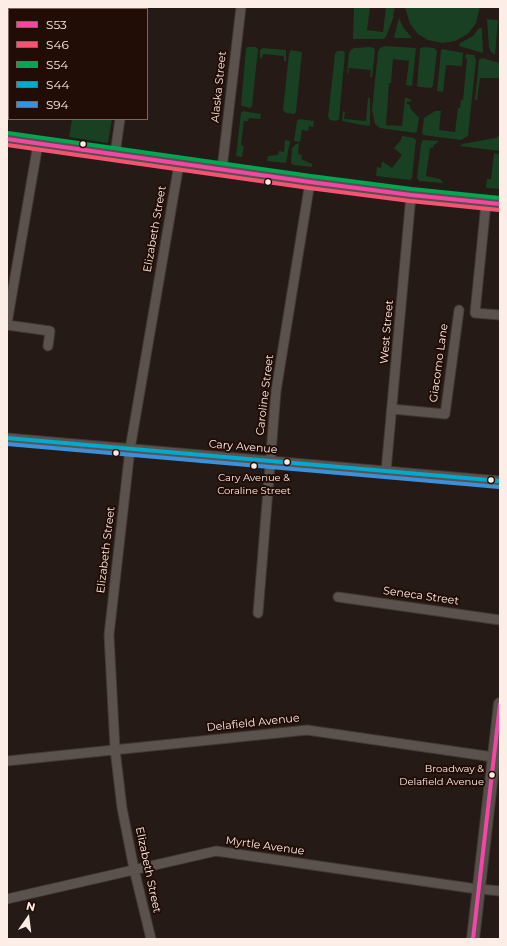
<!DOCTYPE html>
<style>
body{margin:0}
#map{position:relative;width:507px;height:946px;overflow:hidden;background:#251a15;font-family:Montserrat,sans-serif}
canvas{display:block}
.frame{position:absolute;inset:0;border:8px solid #fdede7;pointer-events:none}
.legend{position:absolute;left:8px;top:8px;width:140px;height:112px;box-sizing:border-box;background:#220d06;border:1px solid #7a6760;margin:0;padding:5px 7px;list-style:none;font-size:12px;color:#fdede7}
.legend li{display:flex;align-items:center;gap:8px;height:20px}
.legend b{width:20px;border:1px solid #7a6760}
.north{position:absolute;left:8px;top:898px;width:40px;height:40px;-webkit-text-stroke:3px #220d06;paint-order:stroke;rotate:14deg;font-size:11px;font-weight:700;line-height:16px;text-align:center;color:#fdede7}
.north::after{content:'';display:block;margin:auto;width:14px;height:18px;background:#fdede7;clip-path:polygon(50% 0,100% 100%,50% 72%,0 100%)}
</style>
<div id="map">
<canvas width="507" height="946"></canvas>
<div class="frame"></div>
<ul class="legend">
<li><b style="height:5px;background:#f346a5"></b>S53</li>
<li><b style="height:5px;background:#f65372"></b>S46</li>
<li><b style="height:5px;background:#00a651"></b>S54</li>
<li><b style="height:5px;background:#00a9ce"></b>S44</li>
<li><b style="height:5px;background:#3a90db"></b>S94</li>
</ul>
<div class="north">N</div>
</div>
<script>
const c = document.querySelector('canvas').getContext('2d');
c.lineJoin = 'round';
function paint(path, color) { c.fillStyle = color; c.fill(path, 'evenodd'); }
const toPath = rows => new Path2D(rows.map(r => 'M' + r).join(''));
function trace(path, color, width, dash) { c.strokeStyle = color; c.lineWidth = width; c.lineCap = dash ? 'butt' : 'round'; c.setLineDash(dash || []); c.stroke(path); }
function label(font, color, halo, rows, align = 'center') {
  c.font = font + ' Montserrat,sans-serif'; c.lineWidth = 4; c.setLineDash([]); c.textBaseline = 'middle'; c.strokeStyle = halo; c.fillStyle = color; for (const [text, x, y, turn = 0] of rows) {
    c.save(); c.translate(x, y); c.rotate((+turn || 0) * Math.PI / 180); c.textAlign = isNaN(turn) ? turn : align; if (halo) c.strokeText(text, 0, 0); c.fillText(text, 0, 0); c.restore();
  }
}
paint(toPath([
 [354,7,370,7,367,30,383,32,386,7,395,7,393,15,394,16,386,37,383,39,353,39],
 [405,7,480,7,476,23,468,34,455,41,442,43,428,40,418,34,410,24],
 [399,18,403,27,412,38,396,38,394,37],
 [487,19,498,20,495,55,491,52,489,47],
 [479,28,481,28,482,29,483,53,459,46,460,43,473,36],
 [385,46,416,48,412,86,406,85,409,61,393,59,391,83,389,83,386,125,402,126,405,98,407,98,411,100,411,102,407,101,407,104,410,105,410,108,419,118,417,131,415,133,380,128,375,124,372,110,378,52,380,48],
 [247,47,256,47,258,49,252,106,250,108,242,106,241,105,246,49],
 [370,47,374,48,375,51,372,77,370,77,371,70,349,68,348,74,347,74,349,53,351,50,354,48],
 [423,47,434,48,437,51,433,86,431,88,420,87,417,86,420,49],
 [263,48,286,50,286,61,284,61,284,56,263,54,262,58,260,58,260,50],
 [442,49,463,53,462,66,446,65,443,92,437,91,441,51],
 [291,50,302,52,296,112,294,114,286,113,283,110,289,54],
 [337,51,344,51,345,53,339,119,336,121,330,120,328,117,335,54],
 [466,54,474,55,476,60,468,136,461,140,423,135,422,133,424,118,435,111,441,111,439,130,455,132,458,108,460,108,461,100,463,100,467,59,465,57],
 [482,58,500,63,500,78,480,78,477,100,475,100,479,60],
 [368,98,370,98,370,125,368,126,342,121,343,111,345,112,344,119,366,121],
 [243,111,261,114,260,119,249,118,248,121,244,121,241,145,244,146,242,157,236,156,241,113],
 [72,119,112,119,108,143,69,137],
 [300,119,314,121,313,127,309,126,308,131,302,130,300,142,294,141,297,121],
 [500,135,500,151,460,146,462,144,496,138],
 [402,136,414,138,416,140,412,178,410,180,376,176,377,167,381,168,382,161,392,168,402,155,394,148,401,140],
 [285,140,290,141,286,163,267,161,268,156,278,155,279,151,284,152],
 [423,140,439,141,433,146,433,148,430,148,426,176,440,179,442,181,443,183,419,181,417,178,421,144],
 [299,143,298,154,302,155,301,159,312,164,312,167,293,165,291,163,292,148,296,144],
 [494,153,500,154,500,189,486,188,487,179,491,179]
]), '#194022');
const street = toPath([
 [135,9,136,7],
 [7,54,9,54],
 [115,154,120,119],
 [222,169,241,7],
 [486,203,475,313,500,315],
 [7,323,38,144],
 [7,325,50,331,48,346],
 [392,409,445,414,459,310],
 [7,438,500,481],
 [386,471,411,195],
 [338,597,500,620],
 [258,613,276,391,310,182],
 [7,761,307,730,500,758],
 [7,899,216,851,470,888,500,891],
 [151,939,134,869,122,808,115,749,109,635,130,449,179,164]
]);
const secondary = toPath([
 [7,139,310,182,411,195,500,204],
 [473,939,500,704]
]);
trace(street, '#413834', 11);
trace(secondary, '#413834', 14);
trace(street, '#5c524d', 9);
trace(secondary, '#56504a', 12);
trace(toPath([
 [7,139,310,182,411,195,500,204],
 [473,939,500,704]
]), '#f346a5', 4);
trace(toPath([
 [7,145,309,188,410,201,499,210]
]), '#f65372', 4);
trace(toPath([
 [8,133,311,176,412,189,500,198]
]), '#00a651', 4);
trace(toPath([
 [7,438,500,481]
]), '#00a9ce', 4);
trace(toPath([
 [7,444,499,487]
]), '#3a90db', 4);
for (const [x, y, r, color] of [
 [83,144,3.5,"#fdede7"],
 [268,182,3.5,"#fdede7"],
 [116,453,3.5,"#fdede7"],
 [287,462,3.5,"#fdede7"],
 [254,466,3.5,"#fdede7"],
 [491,480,3.5,"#fdede7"],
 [492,775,3.5,"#fdede7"]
]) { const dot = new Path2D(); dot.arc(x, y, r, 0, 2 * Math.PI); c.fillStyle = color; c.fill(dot); trace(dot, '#220d06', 1.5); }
label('10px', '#fdede7', '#220d06', [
 ["Cary Avenue &",254,478],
 ["Coraline Street",254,491],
 ["Broadway &",484,769,"right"],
 ["Delafield Avenue",484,782,"right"]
]);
label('11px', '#fdede7', '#220d06', [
 ["Alaska Street",219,87,-84],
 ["Elizabeth Street",155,229,-80],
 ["West Street",387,332,-85],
 ["Giacomo Lane",439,363,-82],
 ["Caroline Street",265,395,-83],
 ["Cary Avenue",243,447,5],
 ["Elizabeth Street",106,550,-83],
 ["Seneca Street",421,596,8],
 ["Delafield Avenue",253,723,-6],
 ["Myrtle Avenue",265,846,8],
 ["Elizabeth Street",148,870,78]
]);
</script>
